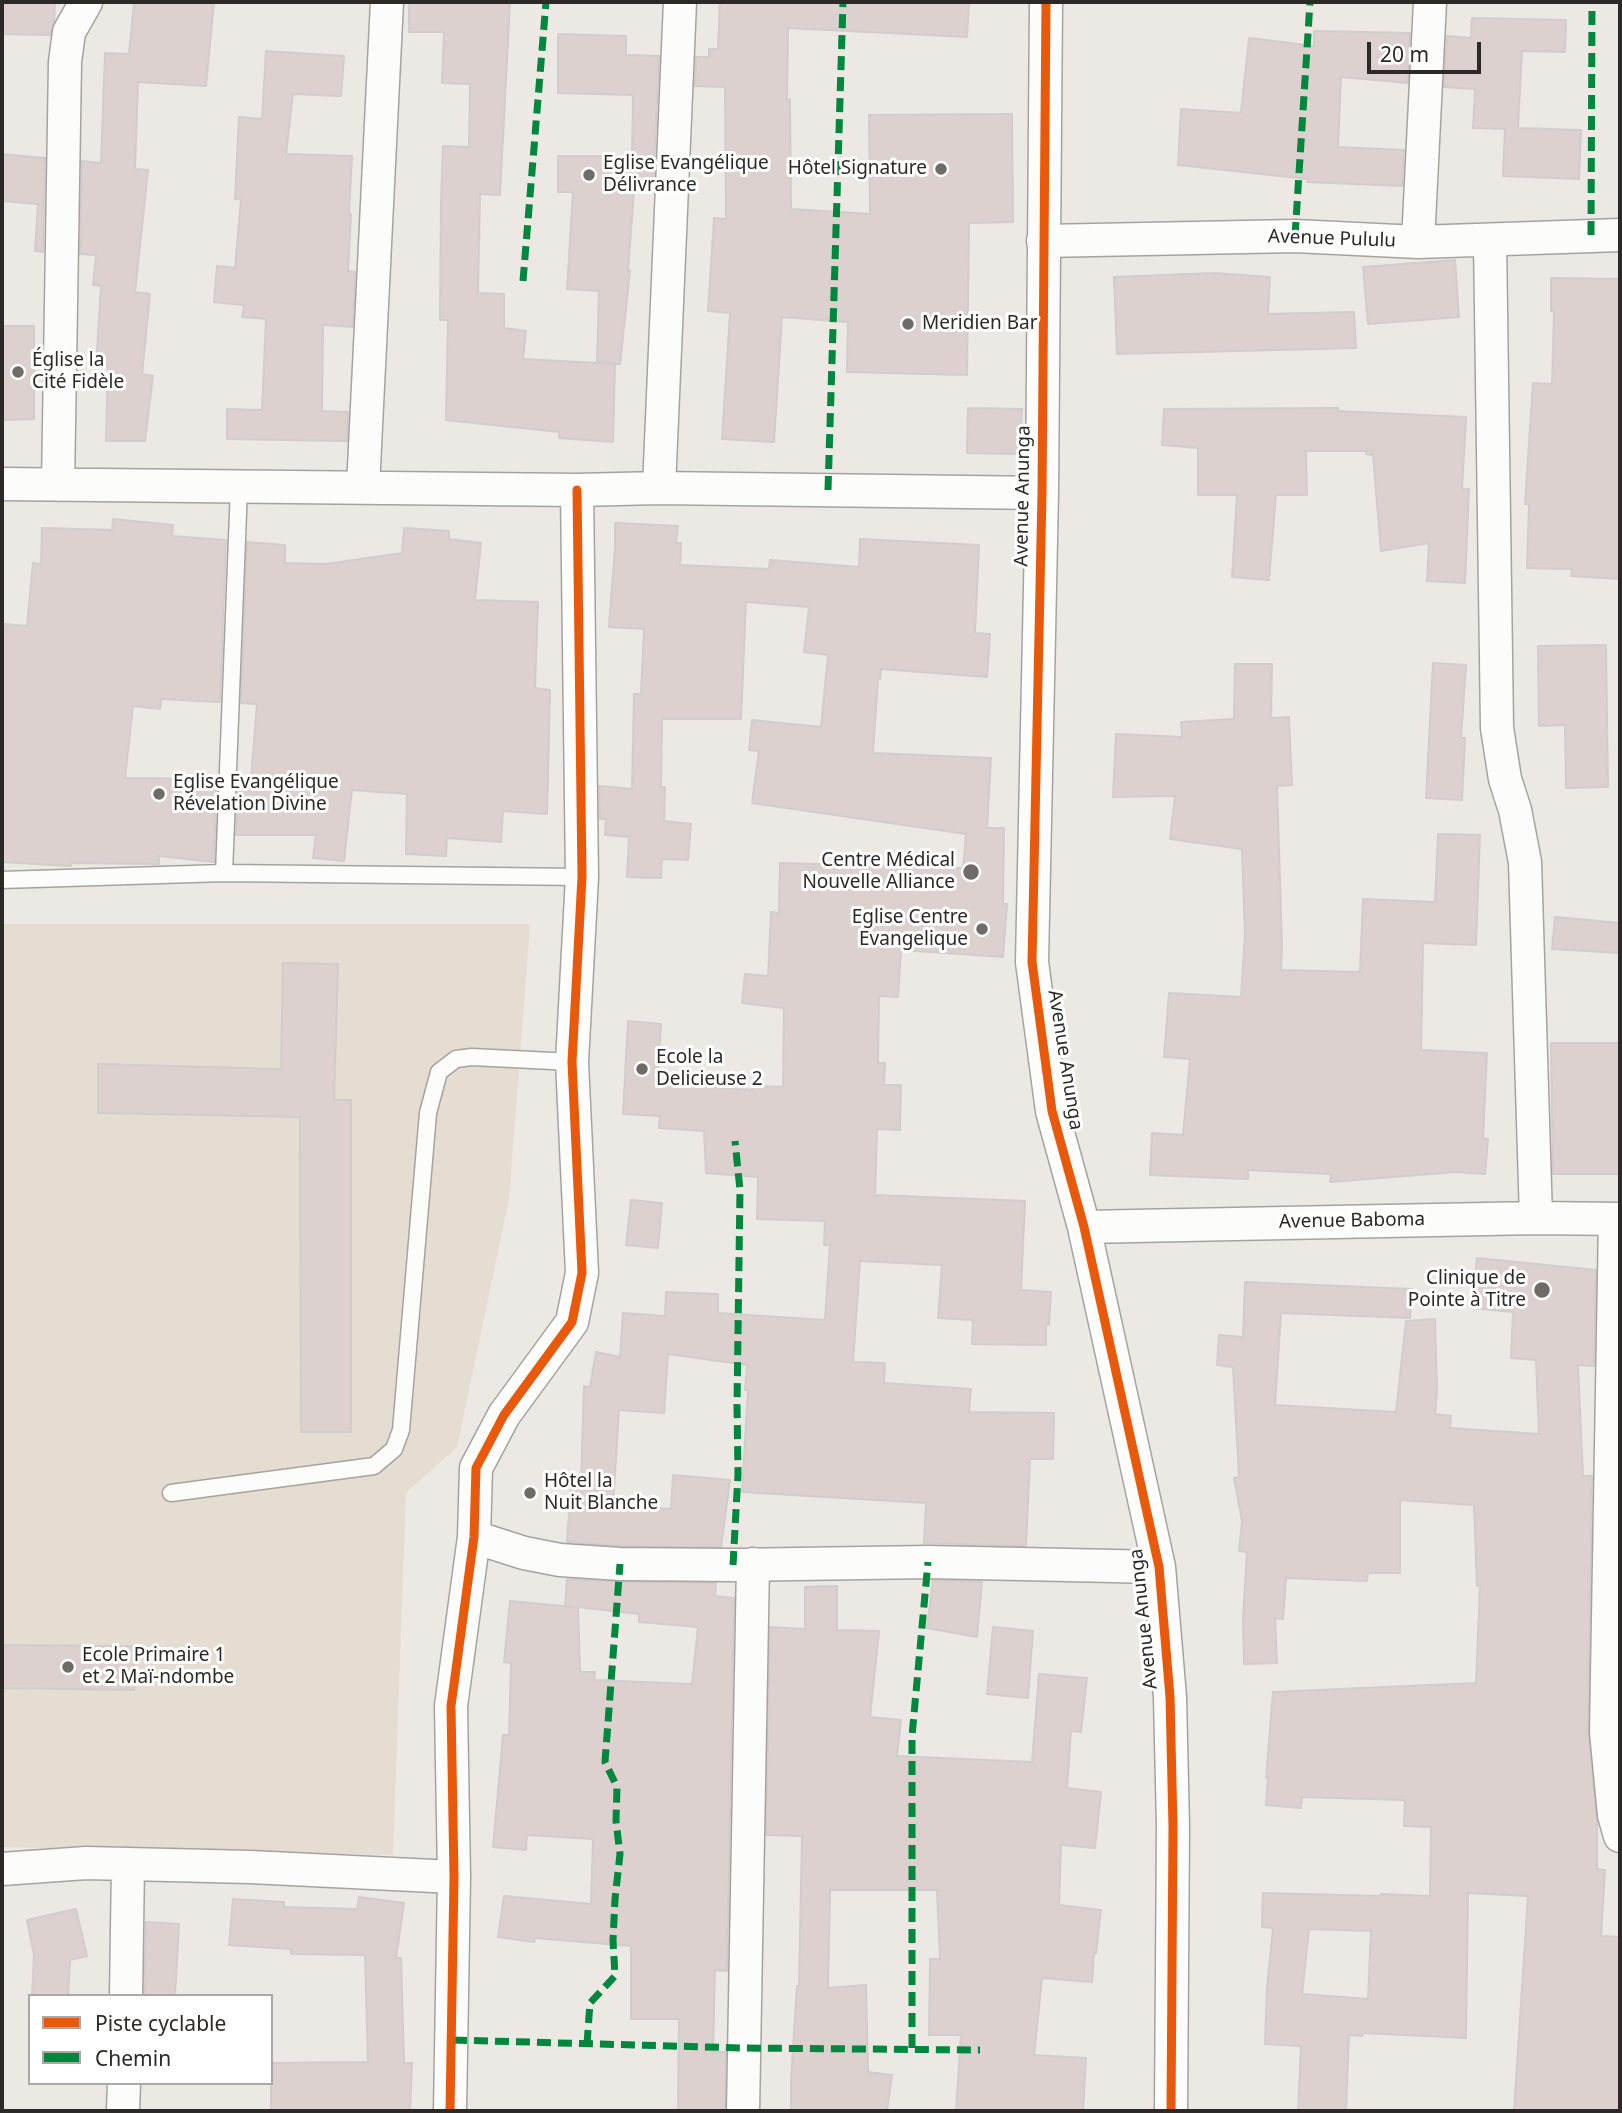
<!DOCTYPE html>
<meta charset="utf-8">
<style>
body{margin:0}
#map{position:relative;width:1622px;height:2113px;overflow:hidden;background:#ece8e3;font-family:"Noto Sans",sans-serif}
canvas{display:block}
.frame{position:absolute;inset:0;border:4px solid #2c2926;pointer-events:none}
.legend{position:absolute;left:28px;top:1994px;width:245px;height:91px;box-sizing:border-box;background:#fff;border:2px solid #aba9a8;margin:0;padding:9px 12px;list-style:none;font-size:21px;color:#2c2926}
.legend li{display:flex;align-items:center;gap:14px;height:35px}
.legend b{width:35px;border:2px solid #aba9a8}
.scale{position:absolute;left:1367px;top:42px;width:114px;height:32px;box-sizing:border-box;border:4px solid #2c2926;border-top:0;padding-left:9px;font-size:21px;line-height:24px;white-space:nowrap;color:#2c2926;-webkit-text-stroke:5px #fff;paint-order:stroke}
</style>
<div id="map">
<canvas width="1622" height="2113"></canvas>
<div class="frame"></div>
<ul class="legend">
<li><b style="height:9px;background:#e8590c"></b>Piste cyclable</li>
<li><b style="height:9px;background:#00873e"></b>Chemin</li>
</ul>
<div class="scale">20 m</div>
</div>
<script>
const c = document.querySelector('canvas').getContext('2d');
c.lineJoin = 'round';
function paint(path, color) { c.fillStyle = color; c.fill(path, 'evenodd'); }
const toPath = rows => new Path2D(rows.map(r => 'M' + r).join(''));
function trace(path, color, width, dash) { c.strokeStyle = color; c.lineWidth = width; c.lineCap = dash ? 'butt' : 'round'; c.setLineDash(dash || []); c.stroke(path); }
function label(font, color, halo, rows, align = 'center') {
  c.font = font + ' "Noto Sans",sans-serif'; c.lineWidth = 6; c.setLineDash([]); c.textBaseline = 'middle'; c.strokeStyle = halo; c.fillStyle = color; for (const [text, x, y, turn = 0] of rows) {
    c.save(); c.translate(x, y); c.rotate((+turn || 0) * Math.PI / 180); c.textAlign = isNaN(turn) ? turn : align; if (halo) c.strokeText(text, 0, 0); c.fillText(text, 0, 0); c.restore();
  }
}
paint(toPath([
 [2,924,530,924,509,1199,457,1447,406,1493,393,1855,2,1847]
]), '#e5ddd2');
const building = toPath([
 [2,2,55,2,54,21,50,35,2,34,2,2],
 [134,2,214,2,206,86,138,82,135,169,148,170,135,292,150,294,142,374,153,376,145,441,106,441,108,366,96,366,101,286,93,285,96,255,80,254,82,161,101,163,105,53,129,54,134,2],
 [409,2,510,2,500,195,480,194,478,293,504,294,504,328,526,331,523,359,615,364,613,442,559,438,559,432,446,420,448,320,440,320,441,203,443,146,469,147,470,84,442,83,444,32,409,32,409,2],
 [720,2,969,2,967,37,788,28,787,99,790,99,791,209,870,214,869,115,1012,114,1013,222,969,223,967,375,847,372,848,322,782,317,774,442,722,439,730,313,708,311,714,218,726,219,725,87,695,86,696,57,709,57,709,49,718,49,720,2],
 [1472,18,1566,20,1565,52,1522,51,1518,128,1581,130,1579,179,1503,176,1505,129,1473,128,1475,89,1444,87,1447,36,1471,38,1472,18],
 [1314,31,1410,33,1408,83,1341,77,1338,147,1404,150,1402,186,1307,182,1308,179,1178,165,1181,109,1241,113,1249,38,1314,46,1314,31],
 [558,34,626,36,626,55,659,56,653,192,634,191,628,271,630,271,620,364,597,362,599,291,567,289,573,192,558,192,558,156,632,156,633,95,558,93,558,34],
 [266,51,344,56,341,96,293,94,286,154,352,156,349,214,351,214,348,271,355,272,353,327,323,325,322,411,348,412,347,441,227,439,227,409,262,410,266,319,242,317,244,305,214,302,217,266,235,268,241,199,235,199,239,117,262,119,266,51],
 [2,154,45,158,43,252,35,251,38,204,2,201,2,154],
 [1455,260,1459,317,1368,324,1363,267,1455,260],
 [1214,273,1270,277,1268,314,1354,312,1356,348,1117,354,1114,277,1214,273],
 [1551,278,1620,279,1620,579,1571,576,1572,569,1527,568,1529,504,1525,504,1533,383,1552,384,1554,311,1551,311,1551,278],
 [2,326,34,326,34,419,2,420,2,326],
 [968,408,1022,409,1020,454,967,453,968,408],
 [1338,408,1338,411,1466,417,1462,489,1469,489,1465,583,1427,581,1429,543,1381,551,1373,455,1366,454,1366,451,1306,451,1307,495,1276,495,1269,580,1232,577,1237,495,1198,495,1198,448,1162,445,1164,409,1338,408],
 [113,519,173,525,172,536,226,540,220,702,161,699,160,709,133,706,125,778,217,779,214,862,159,856,159,864,71,863,71,866,2,862,2,624,27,626,33,563,41,564,42,528,112,530,113,519],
 [615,523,678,526,676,543,681,543,680,565,769,569,770,560,859,567,860,539,979,545,975,633,990,634,987,677,881,669,880,679,878,679,873,753,991,758,987,828,1004,828,1003,904,1007,904,1003,957,901,950,898,997,879,996,878,1063,885,1063,884,1085,901,1085,900,1130,877,1129,875,1195,1025,1201,1021,1290,1051,1292,1049,1325,1046,1325,1046,1345,972,1344,973,1320,938,1318,942,1265,860,1261,853,1362,885,1363,884,1383,971,1389,969,1412,1054,1413,1053,1459,1030,1459,1026,1546,924,1543,926,1503,742,1492,748,1390,745,1390,747,1365,668,1354,664,1413,619,1410,613,1505,671,1509,673,1475,730,1480,721,1547,621,1546,567,1542,571,1486,581,1486,584,1386,590,1387,596,1352,620,1357,623,1313,665,1316,666,1292,718,1294,718,1313,825,1320,830,1245,824,1245,825,1221,757,1219,758,1177,706,1173,704,1131,659,1128,660,1116,623,1114,628,1021,661,1024,657,1083,752,1090,752,1086,783,1087,784,1008,742,1003,745,974,768,976,771,912,779,913,780,863,963,868,966,834,752,803,759,751,749,750,752,720,821,727,828,655,804,652,809,607,746,602,741,719,662,719,661,787,665,787,664,821,691,824,688,860,662,859,661,878,627,877,629,837,605,835,606,819,600,819,599,786,632,789,634,694,641,694,644,629,609,627,615,547,615,523],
 [404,528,449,531,449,539,481,543,475,600,538,602,535,688,550,690,547,814,503,811,501,842,447,838,446,856,406,854,407,794,352,790,344,861,313,858,316,835,236,835,238,779,251,779,257,704,241,703,247,542,285,545,285,563,326,564,402,553,404,528],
 [1606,645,1608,787,1566,788,1565,725,1539,726,1538,646,1606,645],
 [1433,663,1466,665,1461,738,1465,738,1462,800,1426,798,1433,663],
 [1235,664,1272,664,1271,718,1289,717,1292,785,1277,786,1282,946,1281,970,1360,972,1363,899,1435,902,1438,834,1480,835,1476,945,1423,943,1421,1050,1487,1053,1483,1138,1488,1139,1485,1174,1456,1172,1330,1182,1331,1174,1248,1170,1248,1179,1150,1175,1152,1133,1183,1135,1190,1059,1164,1057,1169,993,1241,997,1245,934,1242,849,1170,839,1175,796,1113,797,1116,734,1182,737,1181,722,1234,719,1235,664],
 [1555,917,1620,923,1620,953,1552,949,1555,917],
 [283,963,338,964,334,1100,351,1100,351,1432,301,1432,300,1117,98,1113,98,1064,281,1069,283,963],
 [1551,1043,1620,1043,1620,1174,1553,1174,1551,1043],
 [631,1200,662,1203,658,1248,626,1245,631,1200],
 [1477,1258,1596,1270,1594,1366,1578,1365,1583,1476,1592,1476,1588,1732,1597,1823,1597,1869,1605,1870,1601,1936,1620,1937,1620,2111,1514,2111,1528,1896,1468,1893,1466,2038,1363,2033,1362,2036,1349,2035,1346,2111,1298,2111,1301,2046,1265,2044,1267,1987,1273,1928,1262,1927,1263,1893,1381,1896,1381,1894,1430,1896,1431,1827,1404,1826,1405,1800,1302,1797,1301,1808,1266,1805,1268,1778,1266,1778,1273,1692,1476,1683,1480,1586,1477,1586,1474,1505,1400,1500,1400,1573,1368,1573,1367,1581,1286,1578,1283,1619,1275,1618,1277,1663,1244,1664,1243,1619,1247,1552,1239,1551,1242,1521,1234,1478,1239,1477,1233,1367,1217,1365,1219,1335,1243,1337,1245,1282,1412,1289,1410,1318,1281,1313,1275,1405,1396,1412,1406,1321,1435,1319,1437,1391,1435,1414,1451,1416,1450,1428,1539,1434,1536,1360,1511,1358,1513,1312,1472,1308,1477,1258],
 [1309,1929,1371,1931,1368,1999,1302,1994,1309,1929],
 [567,1579,620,1582,716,1583,715,1596,734,1598,727,1971,715,1970,713,2052,726,2052,725,2111,678,2111,679,2019,631,2019,631,1946,535,1938,534,1942,498,1937,504,1896,591,1904,593,1839,527,1835,526,1850,493,1847,503,1735,509,1735,511,1663,504,1662,510,1601,573,1607,565,1606,567,1579],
 [578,1607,639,1614,639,1622,698,1627,692,1684,594,1680,595,1672,580,1672,578,1607],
 [933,1580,982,1582,977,1637,927,1628,933,1580],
 [837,1586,837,1630,879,1631,870,1717,901,1720,897,1756,1032,1762,1039,1674,1087,1678,1081,1732,1071,1731,1067,1788,1101,1792,1095,1848,1061,1845,1059,1905,1101,1910,1096,1953,1094,1953,1092,1982,1042,1978,1034,2055,1086,2058,1083,2111,956,2111,961,2035,929,2035,930,1959,940,1959,937,1890,830,1890,828,1988,866,1985,868,2072,892,2075,887,2111,791,2111,791,2080,797,1986,799,1986,802,1836,766,1835,770,1627,805,1629,805,1587,837,1586],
 [993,1627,1033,1631,1028,1698,987,1694,993,1627],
 [2,1645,134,1646,134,1690,2,1688,2,1645],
 [359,1897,404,1903,396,1958,401,1958,404,2063,412,2063,410,2111,271,2111,271,2063,368,2062,365,1955,291,1954,291,1949,229,1945,233,1899,284,1902,284,1907,357,1909,359,1897],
 [76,1909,87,1956,70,1960,68,1996,32,1996,34,1955,27,1920,76,1909],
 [146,1922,179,1924,175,1996,144,1996,146,1922]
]);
paint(building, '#dcd1ce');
trace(building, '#d1cdcb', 2);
const service = toPath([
 [224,873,239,487],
 [2,880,224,873,582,877],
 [171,1493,374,1466,394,1449,401,1430,428,1113,439,1072,456,1059,472,1057,572,1062]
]);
const minor = toPath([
 [1046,2,1042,493,1032,962,1052,1111,1084,1227,1159,1567,1170,1697,1173,1827,1171,2111],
 [1490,240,1497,728,1505,779,1515,810,1525,862,1536,1218],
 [1043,241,1295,236,1418,242,1620,235],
 [1418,242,1430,2],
 [2,484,577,490,659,488,1042,493],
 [58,485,65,62,69,32,86,2],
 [363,487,387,2],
 [659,488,680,2],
 [1615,1219,1606,1732,1614,1815,1620,1836],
 [1084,1227,1536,1218,1620,1219],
 [474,1537,524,1553,560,1560,620,1564,733,1565,928,1562,1159,1567],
 [2,1869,86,1863,128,1864,250,1867,454,1877],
 [126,1996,128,1864],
 [123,2111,124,2083],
 [450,2111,454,1877,451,1706,474,1537,476,1468,504,1415,572,1322,582,1273,572,1062,582,877,577,490],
 [743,2111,753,1564]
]);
trace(service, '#a6a39f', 19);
trace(minor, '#a6a39f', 35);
trace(service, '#fcfcfb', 16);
trace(minor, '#fcfcfb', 32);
trace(toPath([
 [1591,235,1592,2],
 [1295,236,1310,2],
 [523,281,546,2],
 [828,490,843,2],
 [733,1565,738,1474,737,1405,740,1190,735,1141],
 [453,2040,744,2048,980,2050],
 [587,2044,590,2003,615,1976,613,1940,615,1899,620,1854,616,1821,617,1787,605,1762,620,1564],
 [912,2048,912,1736,928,1562]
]), '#00873e', 7, [14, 7]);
trace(toPath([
 [1046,2,1042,493,1032,962,1052,1111,1084,1227,1159,1567,1170,1697,1173,1827,1171,2111],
 [450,2111,454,1877,451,1706,474,1537,476,1468,504,1415,572,1322,582,1273,572,1062,582,877,577,490]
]), '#e8590c', 9);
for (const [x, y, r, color] of [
 [941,169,7,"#6f6c68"],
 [589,175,7,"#6f6c68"],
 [908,324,7,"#6f6c68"],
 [18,372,7,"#6f6c68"],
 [159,794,7,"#6f6c68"],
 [971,872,9,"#6f6c68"],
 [982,929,7,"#6f6c68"],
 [642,1069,7,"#6f6c68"],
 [1542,1290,9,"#6f6c68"],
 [530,1493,7,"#6f6c68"],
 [68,1667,7,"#6f6c68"]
]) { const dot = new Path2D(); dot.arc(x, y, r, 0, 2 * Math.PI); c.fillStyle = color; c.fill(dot); trace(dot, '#fff', 2.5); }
label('19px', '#2c2926', '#fff', [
 ["Eglise Evangélique",603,164],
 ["Délivrance",603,186],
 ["Hôtel Signature",927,169,"right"],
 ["Meridien Bar",922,324],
 ["Église la",32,361],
 ["Cité Fidèle",32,383],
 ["Eglise Evangélique",173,783],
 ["Révelation Divine",173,805],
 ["Centre Médical",955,861,"right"],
 ["Nouvelle Alliance",955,883,"right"],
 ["Eglise Centre",968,918,"right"],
 ["Evangelique",968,940,"right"],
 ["Ecole la",656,1058],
 ["Delicieuse 2",656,1080],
 ["Clinique de",1526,1279,"right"],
 ["Pointe à Titre",1526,1301,"right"],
 ["Hôtel la",544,1482],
 ["Nuit Blanche",544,1504],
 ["Ecole Primaire 1",82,1656],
 ["et 2 Maï-ndombe",82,1678]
], 'left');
label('19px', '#2c2926', '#fff', [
 ["Avenue Pululu",1332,239,2],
 ["Avenue Anunga",1023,496,-89],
 ["Avenue Anunga",1065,1060,81],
 ["Avenue Baboma",1352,1221,-1],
 ["Avenue Anunga",1144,1619,-96]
]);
</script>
